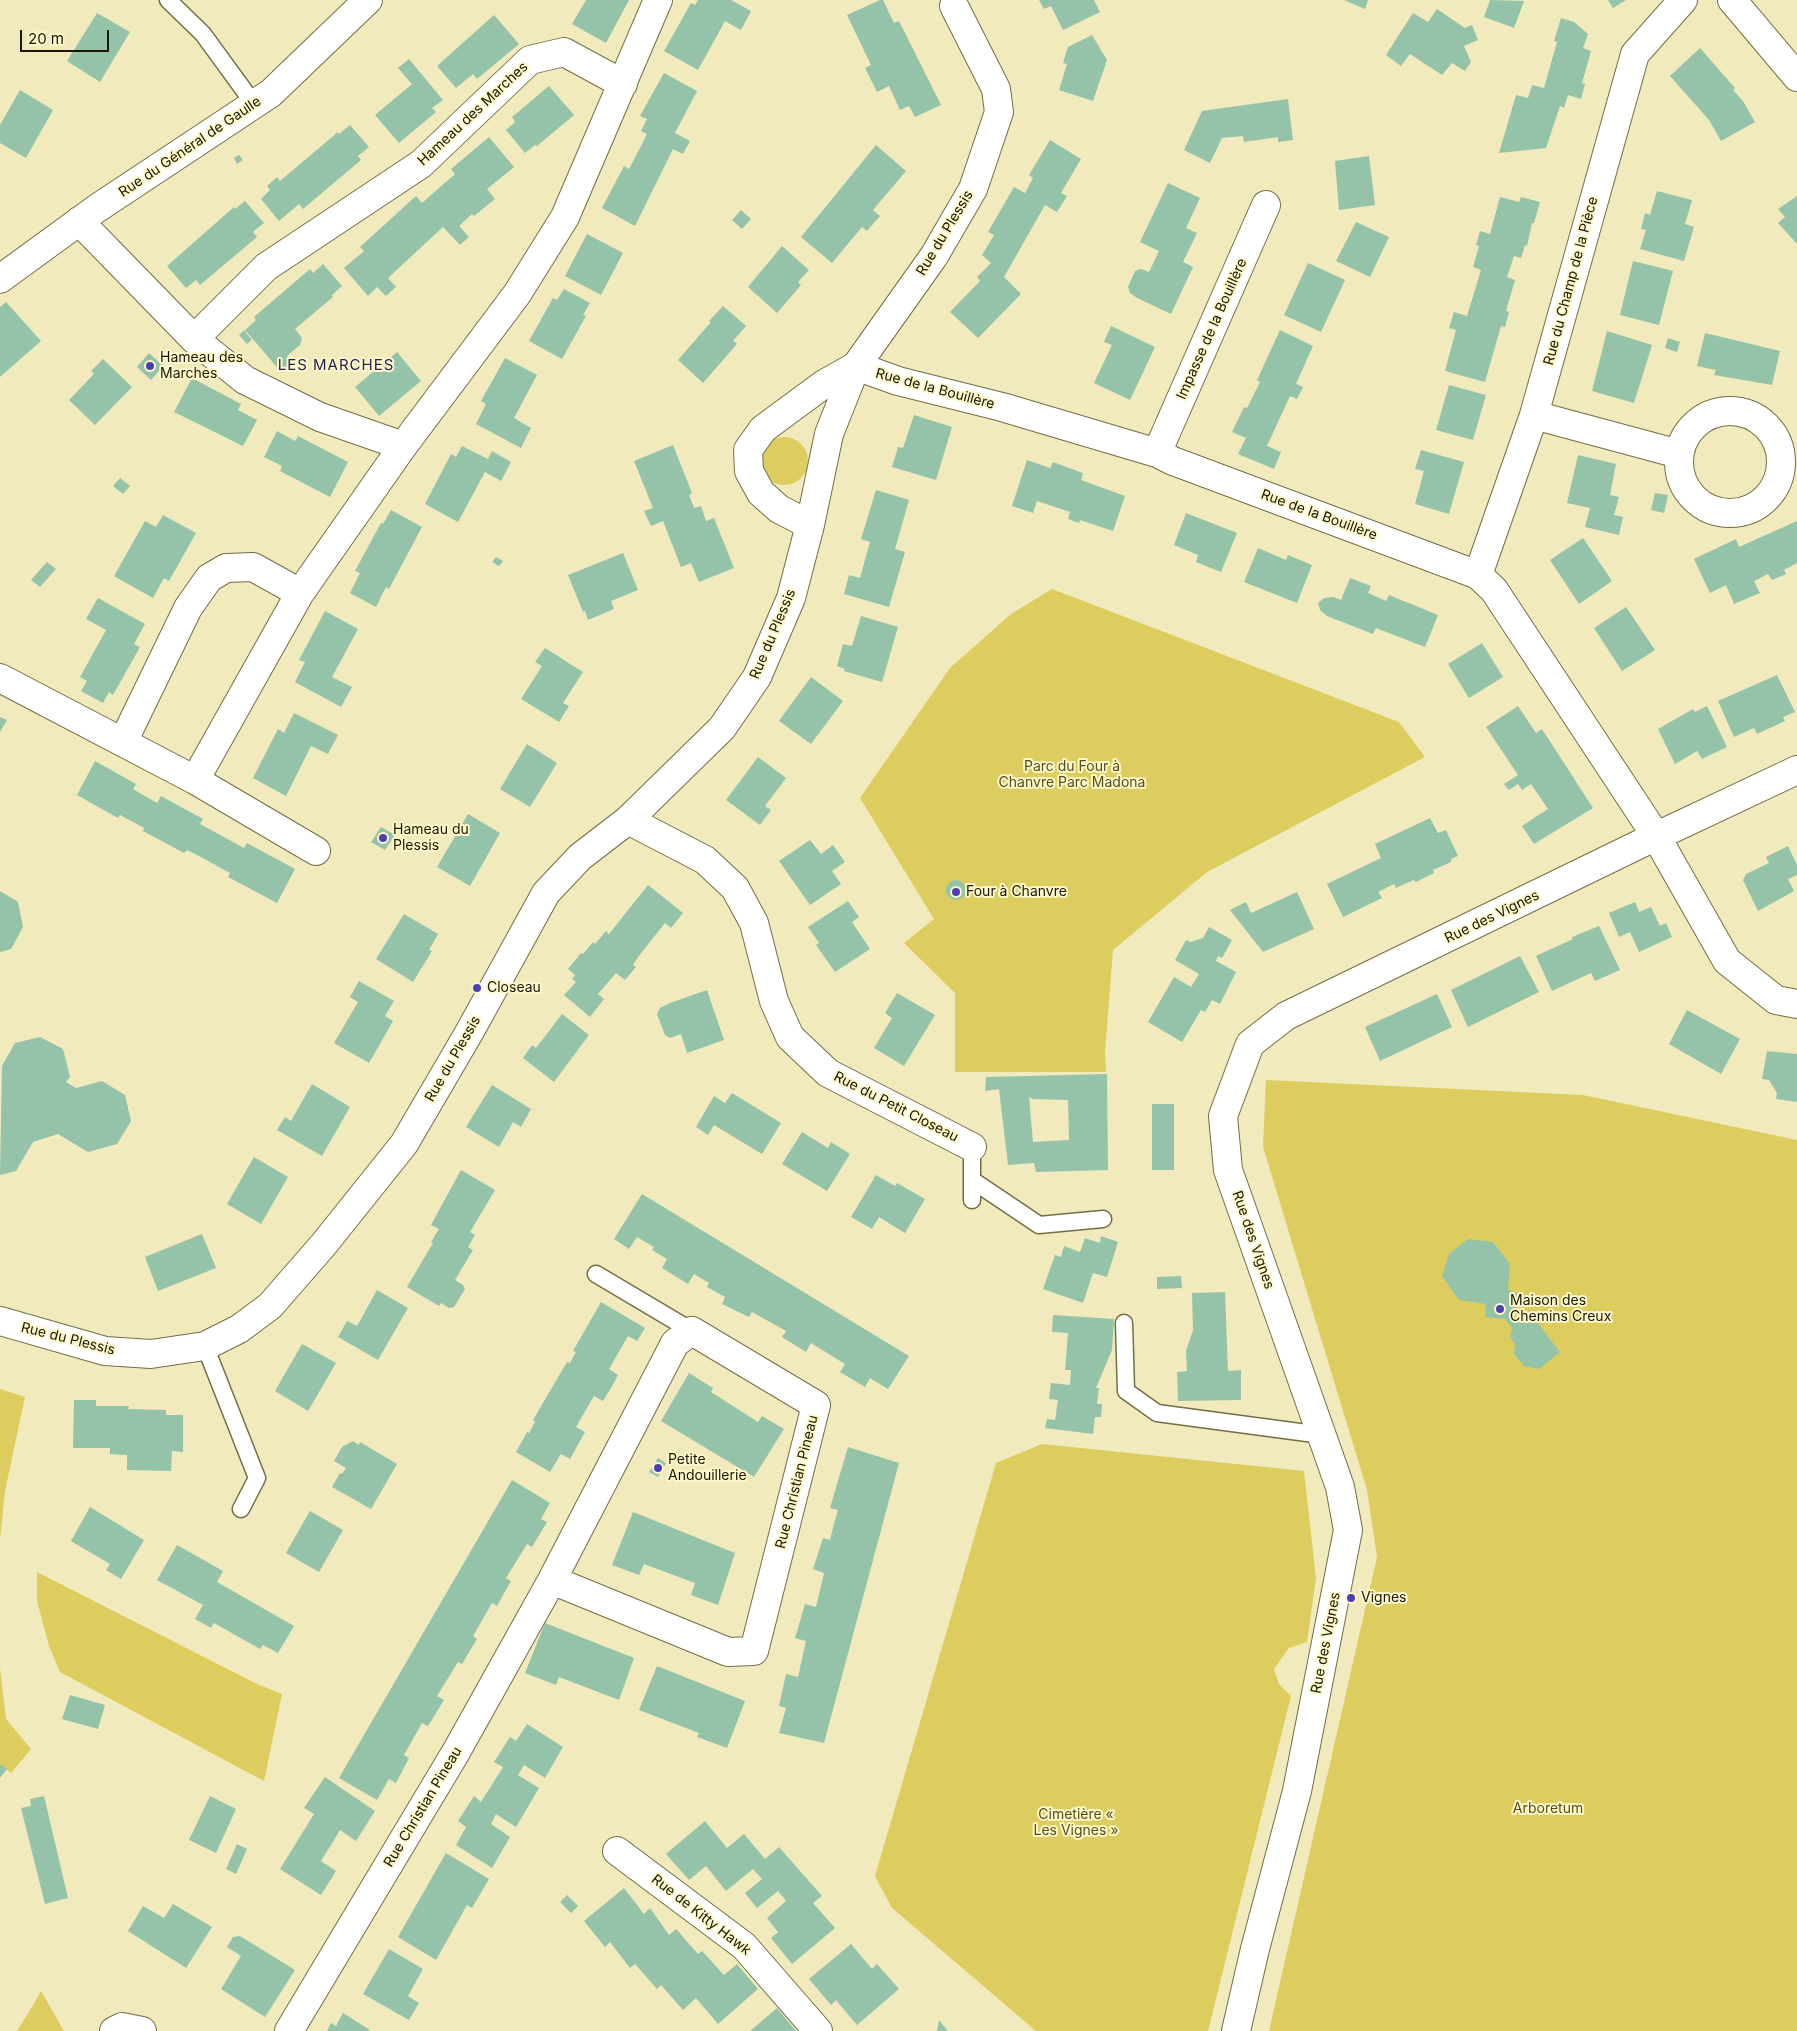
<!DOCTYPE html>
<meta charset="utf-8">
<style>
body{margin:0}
#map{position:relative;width:1797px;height:2031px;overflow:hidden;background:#f0eabc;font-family:Inter,sans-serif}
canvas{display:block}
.scale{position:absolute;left:20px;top:30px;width:89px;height:22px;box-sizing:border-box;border:2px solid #191606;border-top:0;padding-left:6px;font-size:15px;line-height:18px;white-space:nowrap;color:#191606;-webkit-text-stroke:4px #fef8c9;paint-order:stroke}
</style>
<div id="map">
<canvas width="1797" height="2031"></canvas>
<div class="scale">20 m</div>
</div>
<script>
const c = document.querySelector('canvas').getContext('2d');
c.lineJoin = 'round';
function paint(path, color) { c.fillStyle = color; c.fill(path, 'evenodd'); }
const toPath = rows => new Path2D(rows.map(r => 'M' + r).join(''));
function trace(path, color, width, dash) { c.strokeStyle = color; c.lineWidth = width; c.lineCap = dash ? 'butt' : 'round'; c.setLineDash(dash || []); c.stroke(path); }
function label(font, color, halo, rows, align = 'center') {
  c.font = font + ' Inter,sans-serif'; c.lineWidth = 4; c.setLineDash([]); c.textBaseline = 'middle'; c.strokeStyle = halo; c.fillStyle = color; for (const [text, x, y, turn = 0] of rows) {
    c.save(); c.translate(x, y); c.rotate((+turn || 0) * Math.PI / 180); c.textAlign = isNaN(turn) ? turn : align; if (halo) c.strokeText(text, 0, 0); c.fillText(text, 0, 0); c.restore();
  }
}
paint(toPath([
 '760 461a24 24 0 1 1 48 0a24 24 0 1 1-48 0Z',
 [1052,589,1399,722,1425,757,1207,872,1113,950,1105,1053,1106,1072,955,1072,955,993,904,943,934,919,860,798,950,668,1011,614],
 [1266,1080,1583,1095,1797,1140,1797,2031,1269,2031,1377,1557,1367,1490,1263,1147],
 [0,1389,25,1397,5,1491,0,1540],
 [1042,1444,1304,1471,1316,1578,1307,1642,1289,1648,1274,1669,1279,1684,1291,1696,1208,2031,1036,2031,892,1908,875,1876,996,1463],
 [37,1572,257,1684,282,1694,264,1781,60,1672,49,1646,37,1601],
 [0,1668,6,1719,31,1749,11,1773,0,1764],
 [41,1991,64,2031,17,2031,32,2007]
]), '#ddcd5e');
paint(toPath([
 [586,0,629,0,606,43,572,24],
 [698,0,731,0,751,11,741,30,725,21,698,70,664,51,691,3,695,5],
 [880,0,883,0,894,23,899,21,941,105,915,117,909,106,900,110,889,86,877,92,865,68,871,65,847,15],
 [1039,0,1094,0,1100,12,1063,30,1051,6,1044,9],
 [1344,0,1368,0,1365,9],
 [1490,0,1524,1,1514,28,1484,17],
 [1608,0,1626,0,1613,8],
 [1437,9,1465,28,1472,25,1478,40,1464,46,1471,62,1465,71,1452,63,1442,75,1410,54,1401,66,1386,55,1413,13,1428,22],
 [97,13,130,32,100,82,67,61],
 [494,15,519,44,477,79,473,74,456,88,437,66],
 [1561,18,1574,22,1588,34,1583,48,1591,51,1582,83,1585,84,1581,99,1568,95,1564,108,1560,106,1546,148,1499,153,1516,95,1528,98,1532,85,1544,88,1557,42,1554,41],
 [1092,35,1107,60,1093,101,1059,90,1067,64,1063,63,1068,47],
 [1700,48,1735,88,1733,90,1743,101,1755,122,1721,141,1709,120,1670,76],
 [409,59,443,100,432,108,436,112,399,143,375,115,412,84,398,68],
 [664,73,697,91,675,133,690,141,683,154,673,149,635,226,602,208,624,166,629,169,642,144,647,134,641,131,647,119,640,116],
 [549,86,574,115,537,146,535,145,525,153,506,130,515,122,512,117],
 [20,90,53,110,26,158,0,143,0,125],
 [1288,99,1293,140,1278,142,1278,137,1244,142,1243,136,1222,138,1210,163,1184,150,1202,111],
 [350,125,369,147,358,156,361,160,303,209,299,204,279,221,261,199,270,190,267,186,277,177,280,181,338,132,339,134],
 [489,137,514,167,487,189,495,199,474,216,472,214,459,226,469,237,460,245,443,227,388,278,396,287,386,296,377,287,368,296,344,268,364,251,360,247,416,196,422,203,455,174,451,169],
 [1050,140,1081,159,1061,193,1067,196,1057,212,1045,205,1004,277,1021,294,978,338,950,312,980,281,977,277,991,263,982,255,994,235,988,232,1014,187,1025,193,1033,178,1029,175],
 [876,145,906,171,873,210,880,216,867,231,862,227,832,263,801,237],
 [239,155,243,160,237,164,234,158],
 [1369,156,1375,205,1339,210,1335,161],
 [1168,183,1200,198,1186,228,1197,233,1183,262,1193,267,1171,314,1137,298,1130,293,1128,287,1135,271,1141,269,1149,272,1159,251,1140,242],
 [1657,191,1692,200,1685,224,1694,227,1684,261,1640,249,1646,230,1641,229,1645,213,1650,215],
 [1797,196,1797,244,1778,223,1785,217,1778,209],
 [1500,197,1519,202,1521,197,1540,202,1534,223,1532,223,1527,246,1525,245,1521,258,1514,256,1507,277,1515,280,1506,311,1509,312,1505,327,1501,326,1485,382,1445,371,1456,330,1449,328,1454,312,1467,316,1481,270,1473,267,1479,246,1476,245,1480,231,1490,234],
 [245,201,264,223,253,232,257,237,200,285,196,280,186,288,167,266,234,207,235,209],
 [741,210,751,219,742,229,732,220],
 [1356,222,1389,237,1370,277,1336,261],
 [587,234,623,253,601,295,565,276],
 [782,246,809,270,798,282,801,285,777,313,748,287],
 [1633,261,1673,271,1659,325,1620,315],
 [1308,263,1345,280,1321,332,1284,315],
 [323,264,342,286,332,295,333,297,295,329,302,338,300,345,287,356,293,363,282,373,245,330,256,320,254,317,310,269,313,273],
 [564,289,590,303,583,315,586,316,562,359,529,341,553,298,557,300],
 [6,302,41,341,0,377,0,307],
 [723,306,746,326,733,341,737,344,703,383,678,360,711,322,709,321],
 [1111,326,1155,347,1130,400,1094,383,1112,345,1104,342],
 [244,330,252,340,247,344,239,335],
 [1280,330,1313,346,1296,384,1303,387,1297,399,1290,396,1267,446,1281,452,1274,469,1238,454,1246,438,1232,432,1244,407,1247,408,1260,382,1257,380],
 [1607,331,1652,345,1634,403,1592,391],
 [1705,333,1780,351,1772,385,1714,375,1716,370,1697,366],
 [1668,338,1680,342,1677,352,1665,348],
 [397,352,421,381,379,416,355,387],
 [149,353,163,366,151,380,137,367],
 [505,358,537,375,514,418,531,428,521,448,476,424,486,404,481,401],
 [103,359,132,387,95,425,69,400,94,374,91,371],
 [192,378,241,404,238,410,257,420,243,446,174,412],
 [1449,385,1486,395,1473,440,1436,430],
 [914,415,952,427,936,480,892,467,898,447,903,448],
 [277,431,295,441,298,436,348,462,330,497,280,471,282,466,264,457],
 [673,445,692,493,689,495,694,508,701,506,706,521,714,518,734,568,699,582,691,563,681,567,663,521,651,526,644,511,653,508,634,461],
 [462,446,488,459,492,451,511,462,501,481,485,472,458,522,425,504,451,454,456,457],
 [1421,450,1464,462,1449,514,1415,504,1424,471,1415,469],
 [1578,455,1616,464,1610,495,1619,497,1614,515,1623,517,1619,535,1585,527,1590,508,1567,503],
 [1027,460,1050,468,1053,462,1083,473,1081,480,1125,496,1113,531,1080,520,1079,523,1068,519,1070,512,1037,501,1033,513,1012,506],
 [120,478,130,486,123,494,113,486],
 [876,490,909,500,895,549,905,552,889,607,844,594,849,575,860,578,870,542,861,539],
 [1655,493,1668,495,1664,513,1651,510],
 [391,510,422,527,389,589,386,587,376,607,350,593,360,573,355,571,381,523,383,524],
 [1186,513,1237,533,1221,572,1196,562,1198,555,1174,545],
 [163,515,196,533,169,581,164,578,153,598,114,576,145,521,156,527],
 [1797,521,1797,563,1784,570,1786,574,1772,580,1768,574,1754,581,1760,593,1734,604,1726,585,1710,593,1694,559,1736,539,1739,547],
 [1583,538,1612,581,1579,604,1550,560],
 [1258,548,1286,560,1288,555,1312,565,1297,603,1244,582],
 [623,553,638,590,611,601,614,609,588,620,585,611,583,612,568,575],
 [496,557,503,561,499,566,492,562],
 [47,562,56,569,40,587,31,580],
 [1350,578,1371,586,1368,593,1386,601,1389,595,1438,615,1425,647,1376,628,1373,634,1327,616,1320,610,1318,603,1324,598,1333,597,1341,600],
 [98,598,145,624,134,644,140,647,113,695,109,692,103,703,81,691,87,681,80,677,106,630,86,619],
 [1626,607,1655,650,1622,671,1594,628],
 [325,611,358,629,332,677,352,687,341,707,295,682,305,662,299,660],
 [861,616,898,627,882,682,844,671,845,669,837,666,843,644,852,646],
 [1482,643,1503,677,1469,698,1448,664],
 [545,648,583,672,563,703,569,706,559,722,521,699,542,666,535,662],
 [1777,675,1795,712,1783,717,1785,721,1757,734,1754,728,1734,737,1718,701],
 [811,677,843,701,811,744,779,721],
 [1518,706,1536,733,1542,729,1593,808,1534,844,1522,826,1548,809,1531,784,1522,790,1518,784,1509,790,1504,784,1518,775,1486,727],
 [1707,706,1727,747,1702,759,1697,751,1675,764,1658,729,1693,709,1695,712],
 [294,713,338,735,328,754,311,746,286,796,253,778,278,729,284,733],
 [0,717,7,720,0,732],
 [527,744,557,763,530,807,500,789],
 [758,757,786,778,765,806,771,810,760,825,726,800],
 [95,761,136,784,133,789,157,803,161,796,203,819,200,824,213,831,244,848,247,843,295,869,277,903,228,877,230,873,199,856,187,850,184,853,143,831,144,828,120,815,118,818,77,795],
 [468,814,500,833,470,886,437,867],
 [1430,818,1438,833,1446,830,1458,856,1451,859,1451,862,1433,870,1434,873,1416,882,1414,880,1396,888,1394,884,1378,892,1382,898,1343,917,1327,884,1381,858,1375,844],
 [381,827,395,835,385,850,371,842],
 [810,840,821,854,833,845,845,862,832,871,841,884,810,905,779,861],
 [1788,846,1797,865,1797,875,1788,879,1794,891,1758,911,1743,880,1746,874,1769,863,1766,857],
 '946 890a10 10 0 1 1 20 0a10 10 0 1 1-20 0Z',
 [648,885,683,913,671,928,665,923,638,957,633,965,636,967,625,980,616,973,598,994,604,999,590,1017,564,995,576,982,572,979,575,975,568,969,581,953,583,954,593,942,595,944,606,931,609,934],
 [0,891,18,902,23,927,11,949,0,952],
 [1297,892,1314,929,1263,952,1230,910,1246,902,1251,913],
 [848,901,859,917,852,922,870,949,835,972,816,945,819,943,808,927],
 [1635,902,1639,912,1651,907,1660,926,1666,923,1672,937,1639,952,1630,932,1619,937,1609,913],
 [404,914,438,934,429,950,432,951,413,982,376,959],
 [1599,926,1620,970,1595,981,1591,973,1552,991,1536,956,1573,939,1572,937],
 [1209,927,1232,940,1222,958,1218,956,1216,961,1236,972,1220,1004,1212,1000,1205,1012,1201,1010,1182,1042,1148,1022,1174,977,1191,987,1199,974,1175,960,1186,940,1191,942,1203,938],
 [1520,956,1539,992,1468,1027,1451,990],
 [359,981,394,1001,385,1016,393,1021,369,1063,334,1043,358,1002,350,997],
 [707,990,724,1040,687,1053,681,1034,670,1038,665,1035,657,1014,660,1008,670,1003],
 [897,993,935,1015,904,1066,874,1048,892,1018,885,1013],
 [1437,994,1452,1027,1380,1061,1365,1027],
 [1687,1010,1740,1039,1721,1074,1669,1044],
 [562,1014,589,1035,554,1082,523,1058,532,1045,536,1048],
 [40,1037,63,1049,70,1077,66,1082,76,1088,102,1081,125,1095,131,1121,117,1144,88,1152,58,1134,33,1142,16,1171,0,1175,2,1066,15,1043],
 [1767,1051,1797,1054,1797,1102,1776,1099,1777,1093,1769,1080,1762,1079],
 [1107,1074,1108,1170,1036,1172,1034,1163,1008,1165,999,1089,985,1091,986,1077],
 [1029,1097,1033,1099,1068,1100,1069,1140,1033,1142],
 [312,1084,350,1107,322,1156,277,1130,285,1117,291,1121],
 [492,1085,531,1109,521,1127,513,1122,499,1147,466,1127],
 [732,1093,781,1123,762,1154,714,1125,708,1135,696,1127,714,1096,725,1103],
 [1152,1104,1174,1104,1174,1170,1152,1170],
 [802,1132,828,1148,831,1142,850,1154,827,1191,782,1164],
 [254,1157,288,1177,261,1224,227,1204],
 [461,1170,495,1190,470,1232,475,1235,468,1247,473,1250,455,1280,463,1285,465,1289,454,1307,449,1308,441,1303,439,1306,407,1287,433,1243,431,1242,439,1229,431,1225],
 [876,1175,895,1186,897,1183,925,1199,905,1233,879,1217,872,1229,851,1217],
 [642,1194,909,1356,888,1389,870,1378,865,1387,840,1372,845,1364,811,1343,806,1352,782,1337,786,1331,752,1312,749,1317,722,1304,725,1297,707,1287,709,1283,694,1274,688,1284,662,1268,667,1259,652,1250,654,1247,637,1237,629,1249,614,1239],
 [202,1234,216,1268,158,1291,145,1257],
 [1101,1236,1118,1242,1107,1277,1093,1273,1083,1303,1043,1289,1055,1255,1061,1257,1064,1246,1080,1252,1085,1238,1100,1243],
 [1468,1239,1493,1242,1510,1264,1508,1290,1520,1294,1513,1314,1519,1322,1527,1322,1533,1317,1560,1352,1539,1369,1524,1366,1514,1354,1515,1344,1510,1337,1512,1328,1505,1319,1485,1317,1486,1304,1459,1300,1442,1276,1449,1254],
 [1181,1276,1182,1288,1157,1289,1157,1277],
 [377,1290,408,1308,378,1360,338,1337,347,1321,357,1326],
 [1225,1292,1228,1371,1241,1370,1241,1400,1178,1401,1177,1372,1187,1371,1186,1351,1193,1330,1192,1293],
 [601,1302,645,1328,637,1341,628,1336,609,1369,618,1375,611,1388,603,1401,594,1396,576,1427,585,1432,570,1459,561,1454,550,1472,516,1452,527,1432,529,1433,535,1422,533,1420,567,1362,570,1363,576,1352,573,1351],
 [1053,1315,1114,1319,1112,1350,1096,1388,1099,1388,1097,1404,1102,1404,1101,1417,1095,1417,1093,1434,1045,1428,1047,1419,1055,1420,1058,1400,1049,1399,1051,1383,1070,1385,1071,1370,1065,1370,1068,1333,1052,1332],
 [302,1344,336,1363,308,1411,275,1391],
 [689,1373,713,1388,711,1392,758,1422,762,1416,784,1429,754,1477,661,1421],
 [74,1400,96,1400,96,1406,129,1406,128,1409,166,1410,166,1415,183,1415,183,1452,172,1451,171,1471,127,1470,127,1455,110,1454,110,1448,73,1448],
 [353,1441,359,1445,360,1442,397,1464,371,1509,332,1487,340,1473,342,1474,346,1468,334,1461,342,1447],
 [848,1447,899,1463,824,1743,779,1733,786,1708,779,1706,786,1674,798,1677,806,1641,795,1638,805,1604,816,1607,824,1573,813,1569,823,1538,830,1540,834,1524,838,1510,830,1508],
 [658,1458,666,1463,658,1477,649,1472],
 [512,1480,550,1503,541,1519,547,1522,532,1547,527,1544,506,1578,511,1581,497,1606,492,1603,473,1636,477,1639,462,1664,458,1662,437,1696,444,1700,428,1726,422,1723,404,1755,409,1758,396,1783,389,1779,377,1800,339,1778],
 [90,1507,144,1540,121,1579,106,1570,110,1564,71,1541],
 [310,1511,343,1530,319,1572,286,1553],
 [633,1512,735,1553,718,1605,691,1595,695,1583,644,1564,639,1575,612,1565],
 [177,1545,223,1571,217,1582,294,1626,278,1653,263,1645,260,1649,214,1623,211,1628,195,1619,203,1605,157,1580],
 [545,1623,634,1658,619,1700,559,1677,556,1685,525,1673],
 [657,1666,745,1701,727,1748,697,1737,699,1733,639,1710],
 [70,1695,105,1705,98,1729,62,1719],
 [527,1724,563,1747,545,1778,524,1765,518,1775,539,1788,516,1827,496,1814,491,1824,510,1837,492,1868,456,1845,466,1827,458,1821,474,1796,481,1802,503,1767,494,1762,510,1737,516,1741],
 [0,1764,7,1769,0,1778],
 [325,1777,375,1811,356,1841,340,1830,331,1845,321,1861,336,1871,321,1895,280,1869,314,1814,304,1808],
 [44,1796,68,1898,45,1904,21,1808,31,1806,30,1799],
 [210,1796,236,1809,216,1853,189,1840],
 [705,1821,727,1848,744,1834,765,1859,779,1847,822,1896,813,1903,835,1928,792,1964,771,1938,778,1932,767,1918,786,1901,778,1891,757,1908,745,1893,762,1879,753,1869,726,1891,706,1866,689,1880,666,1854],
 [237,1844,247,1849,236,1874,226,1869],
 [446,1853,489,1879,472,1908,467,1905,436,1960,398,1937],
 [624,1888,644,1914,650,1908,669,1935,676,1929,698,1954,702,1951,724,1975,737,1964,758,1989,718,2024,696,1998,683,2010,661,1985,657,1989,635,1964,630,1968,610,1942,605,1947,584,1921],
 [567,1895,578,1906,571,1913,560,1902],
 [173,1904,212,1927,186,1968,128,1931,143,1906,164,1918],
 [240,1936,295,1970,265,2017,221,1989,241,1956,227,1947,233,1937],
 [851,1944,872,1969,877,1964,899,1989,857,2025,836,2000,831,2005,809,1979],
 [389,1949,423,1969,408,1996,419,2003,409,2020,363,1994],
 [777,2008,796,2031,750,2031],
 [343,2013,370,2030,369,2031,327,2031,331,2023,336,2026],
 [939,2020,948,2031,937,2031]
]), '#95c3aa');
const service = toPath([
 [168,0,203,34,254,104],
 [972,1147,972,1200],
 [972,1180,1039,1225,1103,1219],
 [596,1274,692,1331],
 [1124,1323,1126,1391,1157,1413,1322,1435],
 [205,1346,257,1478,241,1509]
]);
const minor = toPath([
 [1732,0,1797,77],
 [79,221,194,339,245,380,320,417,403,446],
 [0,279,96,209,271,93,368,0],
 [194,339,266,267,421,164,530,60,564,52,623,84],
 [856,366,898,381,1002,407,1157,453,1173,461,1478,575,1494,590,1656,836,1727,961,1776,1000,1797,1004],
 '1679 462a51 51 0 1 1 102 0a51 51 0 1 1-102 0Z',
 [1534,415,1679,454],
 [1157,453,1266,205],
 [810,525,779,509,761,493,749,471,748,450,763,429,824,384,856,366],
 [1478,575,1534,415,1635,54,1683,0],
 [0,678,195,780,316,851],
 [123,742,188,608,209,578,226,568,253,567,300,593],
 [195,780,300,593,403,446,517,294,565,217,658,0],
 [628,820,705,860,735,888,754,923,774,1001,790,1037,828,1073,972,1147],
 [0,1321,105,1351,151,1354,205,1346,239,1329,270,1306,324,1244,404,1144,470,1031,546,893,580,857,628,820,722,728,757,677,791,598,810,525,829,434,856,366,934,256,973,189,999,112,996,89,954,6],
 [617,1851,744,1946,818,2031],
 [114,2031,122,2027,142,2031],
 [289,2031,456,1752,552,1580,565,1555,675,1343,692,1331,816,1405,754,1651,728,1652,552,1580],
 [1236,2031,1255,1949,1297,1791,1348,1530,1340,1487,1228,1170,1223,1116,1250,1044,1286,1016,1642,843,1797,770]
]);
trace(service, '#736e44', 19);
trace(minor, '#736e44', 30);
trace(service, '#fff', 16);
trace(minor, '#fff', 28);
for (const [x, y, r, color] of [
 [150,366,5,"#4c3fb6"],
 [383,838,5,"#4c3fb6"],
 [956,892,5,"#4c3fb6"],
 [477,988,5,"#4c3fb6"],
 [1500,1309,5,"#4c3fb6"],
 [658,1468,5,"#4c3fb6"],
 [1351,1598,5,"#4c3fb6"]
]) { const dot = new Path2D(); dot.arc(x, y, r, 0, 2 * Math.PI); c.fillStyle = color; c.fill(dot); trace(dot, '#fef8c9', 2); }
label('14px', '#191606', '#fef8c9', [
 ["Hameau des Marches",473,114,-43],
 ["Rue du Général de Gaulle",190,147,-34],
 ["Rue du Plessis",945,233,-59],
 ["Rue du Champ de la Pièce",1571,281,-75],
 ["Impasse de la Bouillère",1212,329,-66],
 ["Rue de la Bouillère",935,389,15],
 ["Rue de la Bouillère",1319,515,20],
 ["Rue du Plessis",773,634,-67],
 ["Rue des Vignes",1492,917,-26],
 ["Rue du Plessis",453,1059,-60],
 ["Rue du Petit Closeau",896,1107,27],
 ["Rue des Vignes",1253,1240,71],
 ["Rue du Plessis",68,1339,14],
 ["Rue Christian Pineau",797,1482,-76],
 ["Rue des Vignes",1326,1643,-79],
 ["Rue Christian Pineau",423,1807,-59],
 ["Rue de Kitty Hawk",701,1915,38]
]);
label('14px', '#191606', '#fef8c9', [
 ["Hameau des",160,358],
 ["Marches",160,374],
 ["Hameau du",393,830],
 ["Plessis",393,846],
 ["Four à Chanvre",966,892],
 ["Closeau",487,988],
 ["Maison des",1510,1301],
 ["Chemins Creux",1510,1317],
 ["Petite",668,1460],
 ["Andouillerie",668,1476],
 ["Vignes",1361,1598]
], 'left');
label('14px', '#554e1e', '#fef8c9', [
 ["Parc du Four à",1072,767],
 ["Chanvre Parc Madona",1072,783],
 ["Arboretum",1548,1809],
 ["Cimetière «",1076,1815],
 ["Les Vignes »",1076,1831]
]);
c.letterSpacing = '1px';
label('15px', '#25215a', '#fef8c9', [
 ["LES MARCHES",336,365]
]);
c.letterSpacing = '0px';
</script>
